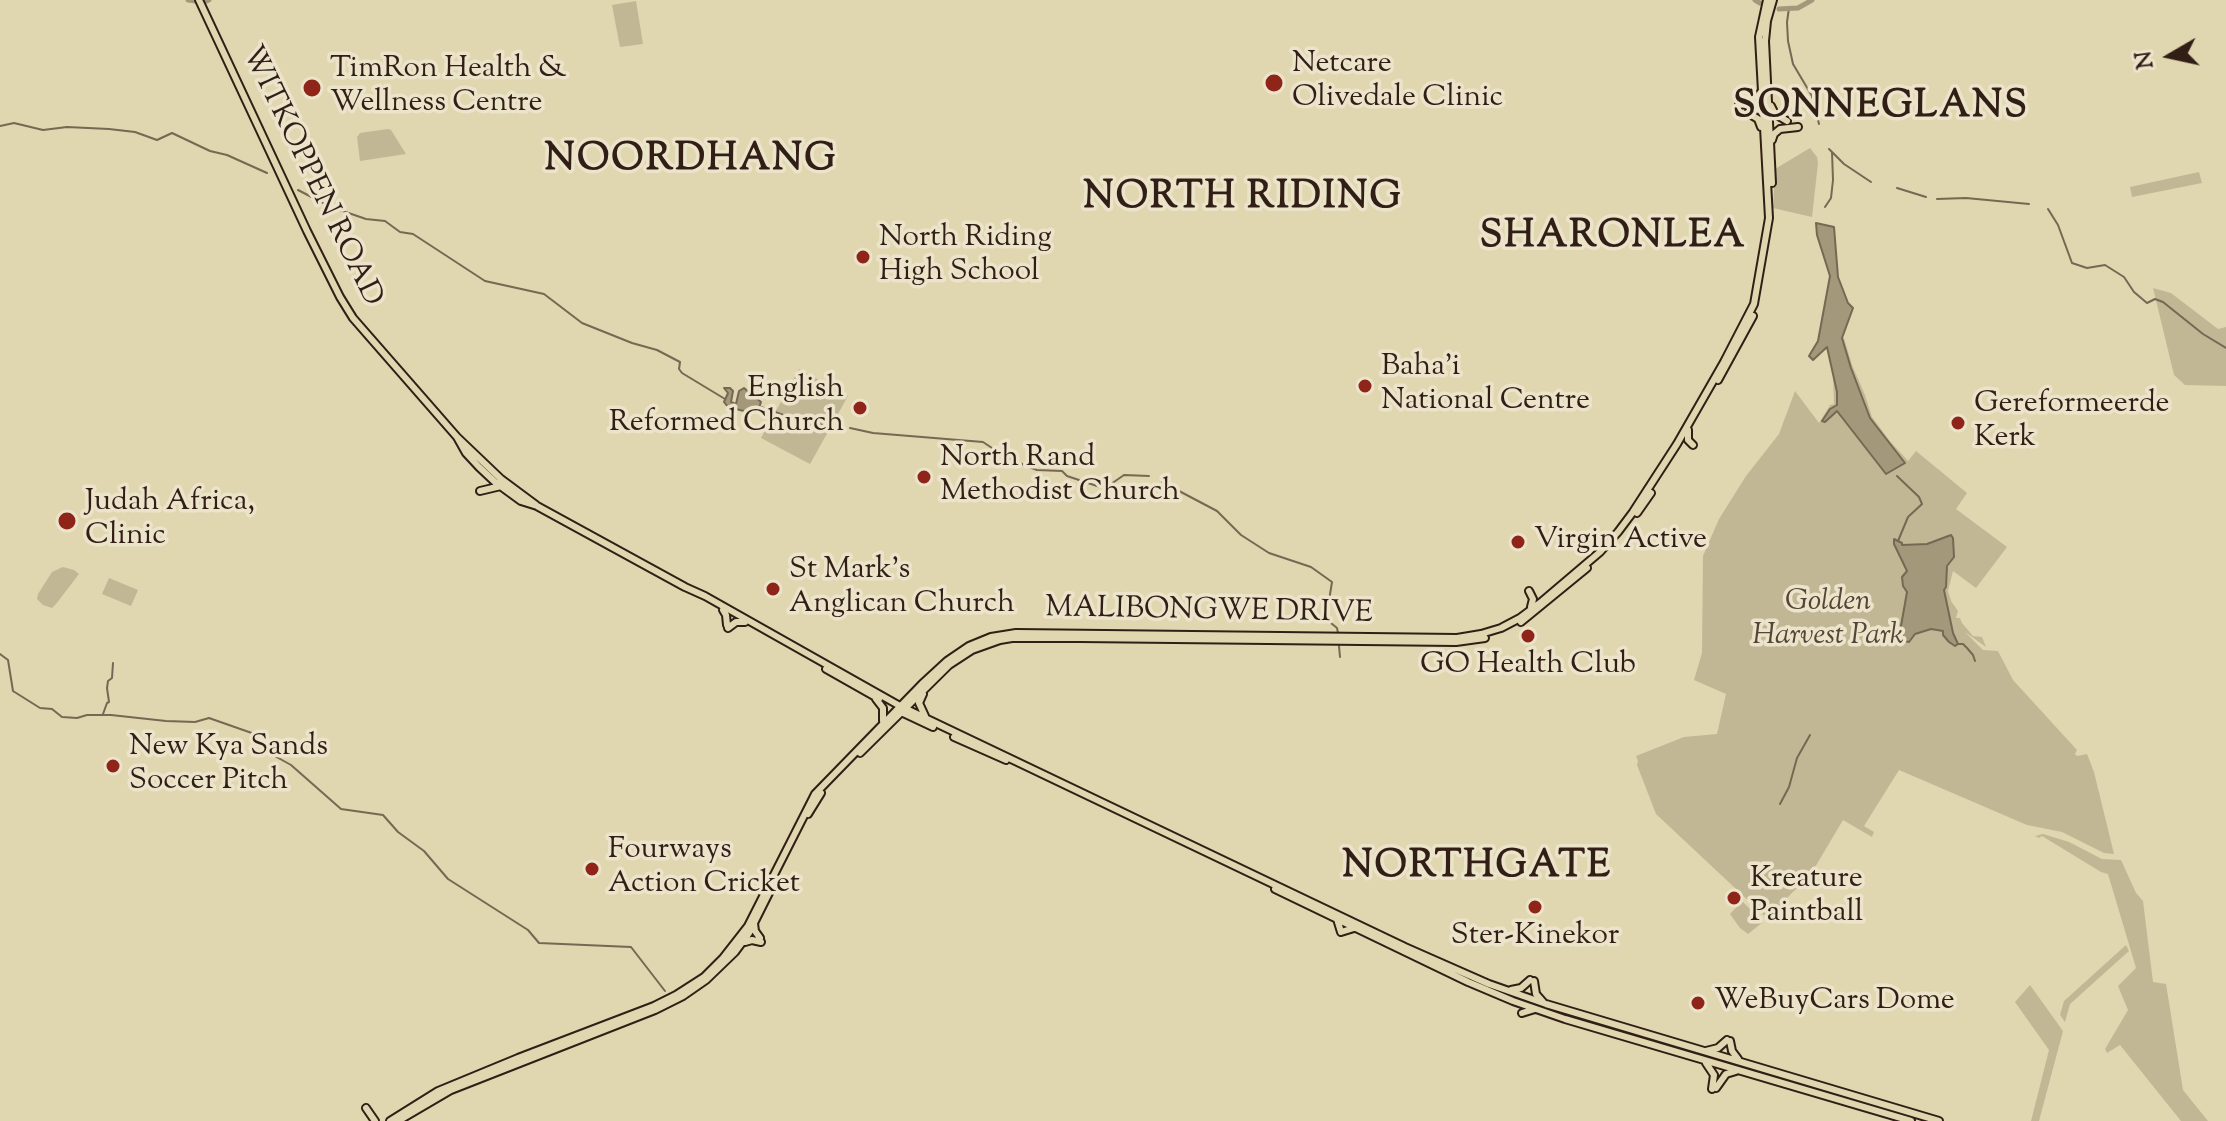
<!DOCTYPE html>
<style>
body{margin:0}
#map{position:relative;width:2226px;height:1121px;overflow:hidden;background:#e0d6af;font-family:"Sorts Mill Goudy",serif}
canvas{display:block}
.north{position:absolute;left:2130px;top:16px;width:80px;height:80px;-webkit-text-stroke:6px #ebe4cb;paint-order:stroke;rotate:261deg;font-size:22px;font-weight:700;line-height:32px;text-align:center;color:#311f16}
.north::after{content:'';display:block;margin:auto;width:28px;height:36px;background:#311f16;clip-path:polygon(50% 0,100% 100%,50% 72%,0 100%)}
</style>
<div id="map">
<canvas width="2226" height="1121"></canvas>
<div class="north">N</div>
</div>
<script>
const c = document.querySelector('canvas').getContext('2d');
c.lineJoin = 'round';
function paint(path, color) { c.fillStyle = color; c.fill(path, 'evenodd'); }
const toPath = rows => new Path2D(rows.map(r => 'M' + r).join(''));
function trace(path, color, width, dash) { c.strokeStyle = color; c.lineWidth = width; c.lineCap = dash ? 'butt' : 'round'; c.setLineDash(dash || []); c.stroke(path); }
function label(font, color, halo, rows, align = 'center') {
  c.font = font + ' "Sorts Mill Goudy",serif'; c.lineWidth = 7; c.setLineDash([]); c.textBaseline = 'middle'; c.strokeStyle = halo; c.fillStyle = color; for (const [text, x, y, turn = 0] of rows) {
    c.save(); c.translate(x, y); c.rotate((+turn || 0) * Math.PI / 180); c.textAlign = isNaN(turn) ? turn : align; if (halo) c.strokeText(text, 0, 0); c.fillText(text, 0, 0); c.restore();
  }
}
paint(toPath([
 [636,1,643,44,620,47,612,5],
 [388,129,391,130,406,154,360,161,357,137,360,133],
 [1810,148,1817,157,1818,163,1812,217,1773,208,1775,169],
 [2199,172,2202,183,2132,197,2130,187],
 [2153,288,2171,293,2218,329,2226,327,2226,386,2185,385,2174,375],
 [1844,338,1852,365,1865,395,1872,417,1889,440,1908,461,1916,451,1967,493,1956,509,2007,547,1976,588,1953,571,1948,591,1951,601,1958,611,1956,618,1960,618,1962,623,1973,636,1982,637,1986,647,1965,632,1983,650,1998,651,2013,680,2077,750,2075,754,2077,756,2087,754,2094,772,2114,854,2104,853,2062,832,2027,825,1899,770,1864,826,1874,832,1872,837,1843,820,1811,874,1767,918,1656,814,1637,765,1638,761,1636,756,1684,737,1717,734,1726,694,1694,680,1702,653,1703,556,1719,519,1746,476,1779,434,1795,391,1819,423,1830,405,1834,404,1833,370,1827,347],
 [799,369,848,396,810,464,761,438],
 [63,567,74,570,79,574,56,604,52,608,43,605,37,599,38,594,52,572],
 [109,578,138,590,131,606,102,594],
 [2043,834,2069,842,2102,859,2121,860,2136,893,2143,901,2153,982,2166,984,2183,1090,2208,1121,2181,1121,2120,1045,2107,1053,2105,1049,2128,1010,2118,986,2136,968,2108,874,2101,872,2042,836,2039,838,2035,836],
 [1742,901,1763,922,1748,934,1740,928,1730,914],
 [2126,945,2129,951,2070,1004,2065,1022,2060,1015,2064,1001],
 [2030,985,2063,1031,2039,1121,2031,1121,2049,1050,2015,1002]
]), '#c2b795');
const water = toPath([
 [1816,223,1834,227,1838,277,1848,303,1853,308,1842,338,1851,368,1870,418,1905,463,1886,474,1837,411,1825,422,1822,421,1830,409,1837,405,1837,392,1827,347,1813,360,1809,356,1818,341,1830,276,1817,235,1816,223],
 [724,388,730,388,733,391,731,402,736,404,739,391,744,388,761,402,758,411,748,412,728,407,724,402,728,393,724,388],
 [1951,535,1953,538,1954,557,1947,566,1946,587,1944,590,1953,633,1958,644,1955,646,1949,642,1943,635,1943,631,1931,629,1915,634,1909,642,1904,641,1901,626,1907,592,1903,586,1902,577,1907,571,1894,544,1894,539,1902,543,1902,545,1927,544,1951,535]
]);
paint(water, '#a4987b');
trace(water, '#766853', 2);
trace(toPath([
 [1789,8,1787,22,1788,41,1793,64,1812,96,1819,124],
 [0,126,14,123,43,130,67,127,109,129,135,132,157,140,172,133,210,151,227,155,267,173],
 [1829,149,1844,164,1871,182],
 [1897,188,1926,197],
 [298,190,331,207,366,219,385,221,400,232,413,234,485,281,544,294,582,323,632,343,657,350,680,362,679,369,682,373,725,399],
 [1937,199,1966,198,2029,204],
 [1825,207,1831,198,1833,180,1832,152],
 [2048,209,2058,225,2072,263,2087,268,2105,265,2124,277,2134,292,2147,303,2155,299,2163,302,2203,334,2226,348],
 [761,407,789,417],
 [801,424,831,425],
 [850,428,873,433,983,442,1004,456,1029,467,1037,470,1062,471,1067,476,1100,487,1111,484,1124,475,1149,476],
 [1897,476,1919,497,1922,504,1908,517,1898,541],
 [1162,482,1217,511,1241,535,1269,553,1311,567,1332,582,1326,619,1337,628,1338,633],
 [1958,644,1963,644,1967,648,1973,655,1975,661],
 [1339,646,1340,657],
 [0,654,8,660,13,691,40,708,52,709,62,717,77,718,87,715,111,715,166,721,195,722,209,718,266,738,273,755,291,765,341,809,383,815,398,832,424,851,448,879,528,930,539,943,631,947,665,991],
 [103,714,107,703,109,702,107,688,108,681,112,678,113,663],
 [1780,804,1789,787,1797,758,1810,735]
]), '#766853', 2);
trace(toPath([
 [188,0,204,2,209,0],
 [1755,0,1760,3],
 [1779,9,1798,8,1812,0]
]), '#a4987b', 5);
const major = toPath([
 [199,0,307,231,340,297,353,318,457,437,501,479,536,505],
 [1739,105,1753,103,1761,92],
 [1771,106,1775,114,1787,121],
 [1748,113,1758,119,1761,127],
 [1772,140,1774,134,1780,129,1798,127],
 [1772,183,1765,41,1767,21,1773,0],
 [1718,380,1753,316],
 [1688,430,1688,440,1693,445],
 [457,437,466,453,479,467,495,482,521,501,537,506,685,587,705,596,900,706,1405,947,1489,984,1546,1004,1939,1121],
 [480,491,501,486],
 [1637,513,1651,493],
 [1529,591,1533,599,1531,607],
 [723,610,726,615,727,625],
 [1521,622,1587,568],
 [728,628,736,622,745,622],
 [826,669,879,699],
 [923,694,919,703,925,716],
 [876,699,883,708,883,721],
 [899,711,933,727],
 [954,737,1006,760],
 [860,753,949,665,972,650,1000,640,1012,638,1080,638,1456,642,1485,638],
 [808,814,821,793],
 [1275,889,1468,982,1513,1001,1565,1019,1911,1121],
 [1337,919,1341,932,1354,928],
 [754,923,755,931,760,938],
 [745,942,752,940,761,942],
 [1534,981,1536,994,1543,1002],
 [1511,990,1521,988,1530,980],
 [1522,1013,1535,1009],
 [1730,1041,1732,1051,1738,1059],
 [1706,1051,1718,1048,1727,1040],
 [1706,1063,1714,1075,1712,1089],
 [1716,1088,1726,1074,1736,1071],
 [366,1108,375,1121],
 [390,1121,438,1091,518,1058,654,1006,676,995,704,977,723,958,748,926,815,794,922,684,947,661,969,646,991,637,1016,633,1457,638,1481,634,1501,628,1520,618,1540,603,1600,552,1618,532,1633,512,1677,444,1724,362,1754,304,1769,218,1759,37,1767,0],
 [398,1121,451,1090,655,1010,683,996,706,980,735,952,749,933,773,885]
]);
trace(major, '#311f16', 10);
trace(major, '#e0d6af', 6);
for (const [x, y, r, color] of [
 [1274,83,10,"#8f2418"],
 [312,88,10,"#8f2418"],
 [863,257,8,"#8f2418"],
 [1365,386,8,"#8f2418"],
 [860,408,8,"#8f2418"],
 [1958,423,8,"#8f2418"],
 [924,477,8,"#8f2418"],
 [67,521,10,"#8f2418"],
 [1518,542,8,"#8f2418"],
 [773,589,8,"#8f2418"],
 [1528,636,8,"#8f2418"],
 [113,766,8,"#8f2418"],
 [592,869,8,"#8f2418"],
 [1734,898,8,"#8f2418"],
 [1535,907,8,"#8f2418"],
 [1698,1003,8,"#8f2418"]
]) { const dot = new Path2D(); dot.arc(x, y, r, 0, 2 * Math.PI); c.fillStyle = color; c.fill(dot); trace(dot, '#ebe4cb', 3); }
label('30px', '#311f16', '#ebe4cb', [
 ["Netcare",1292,66],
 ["Olivedale Clinic",1292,100],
 ["TimRon Health &",330,71],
 ["Wellness Centre",330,105],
 ["North Riding",879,240],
 ["High School",879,274],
 ["Baha'i",1381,369],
 ["National Centre",1381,403],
 ["English",844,391,"right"],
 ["Reformed Church",844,425,"right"],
 ["Gereformeerde",1974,406],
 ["Kerk",1974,440],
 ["North Rand",940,460],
 ["Methodist Church",940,494],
 ["Judah Africa,",85,504],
 ["Clinic",85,538],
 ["Virgin Active",1534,542],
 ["St Mark's",789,572],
 ["Anglican Church",789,606],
 ["GO Health Club",1528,667,"center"],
 ["New Kya Sands",129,749],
 ["Soccer Pitch",129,783],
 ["Fourways",608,852],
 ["Action Cricket",608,886],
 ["Kreature",1750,881],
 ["Paintball",1750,915],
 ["Ster-Kinekor",1535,938,"center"],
 ["WeBuyCars Dome",1714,1003]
], 'left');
label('30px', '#311f16', '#ebe4cb', [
 ["WITKOPPEN ROAD",310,177,64],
 ["MALIBONGWE DRIVE",1209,613,1]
]);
label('italic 30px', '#554536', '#ebe4cb', [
 ["Golden",1828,604],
 ["Harvest Park",1828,638]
]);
c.letterSpacing = '2px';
label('bold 38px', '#311f16', '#ebe4cb', [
 ["SONNEGLANS",1881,110],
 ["NOORDHANG",691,163],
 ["NORTH RIDING",1243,201],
 ["SHARONLEA",1613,240],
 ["NORTHGATE",1477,870]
]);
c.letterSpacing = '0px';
</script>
